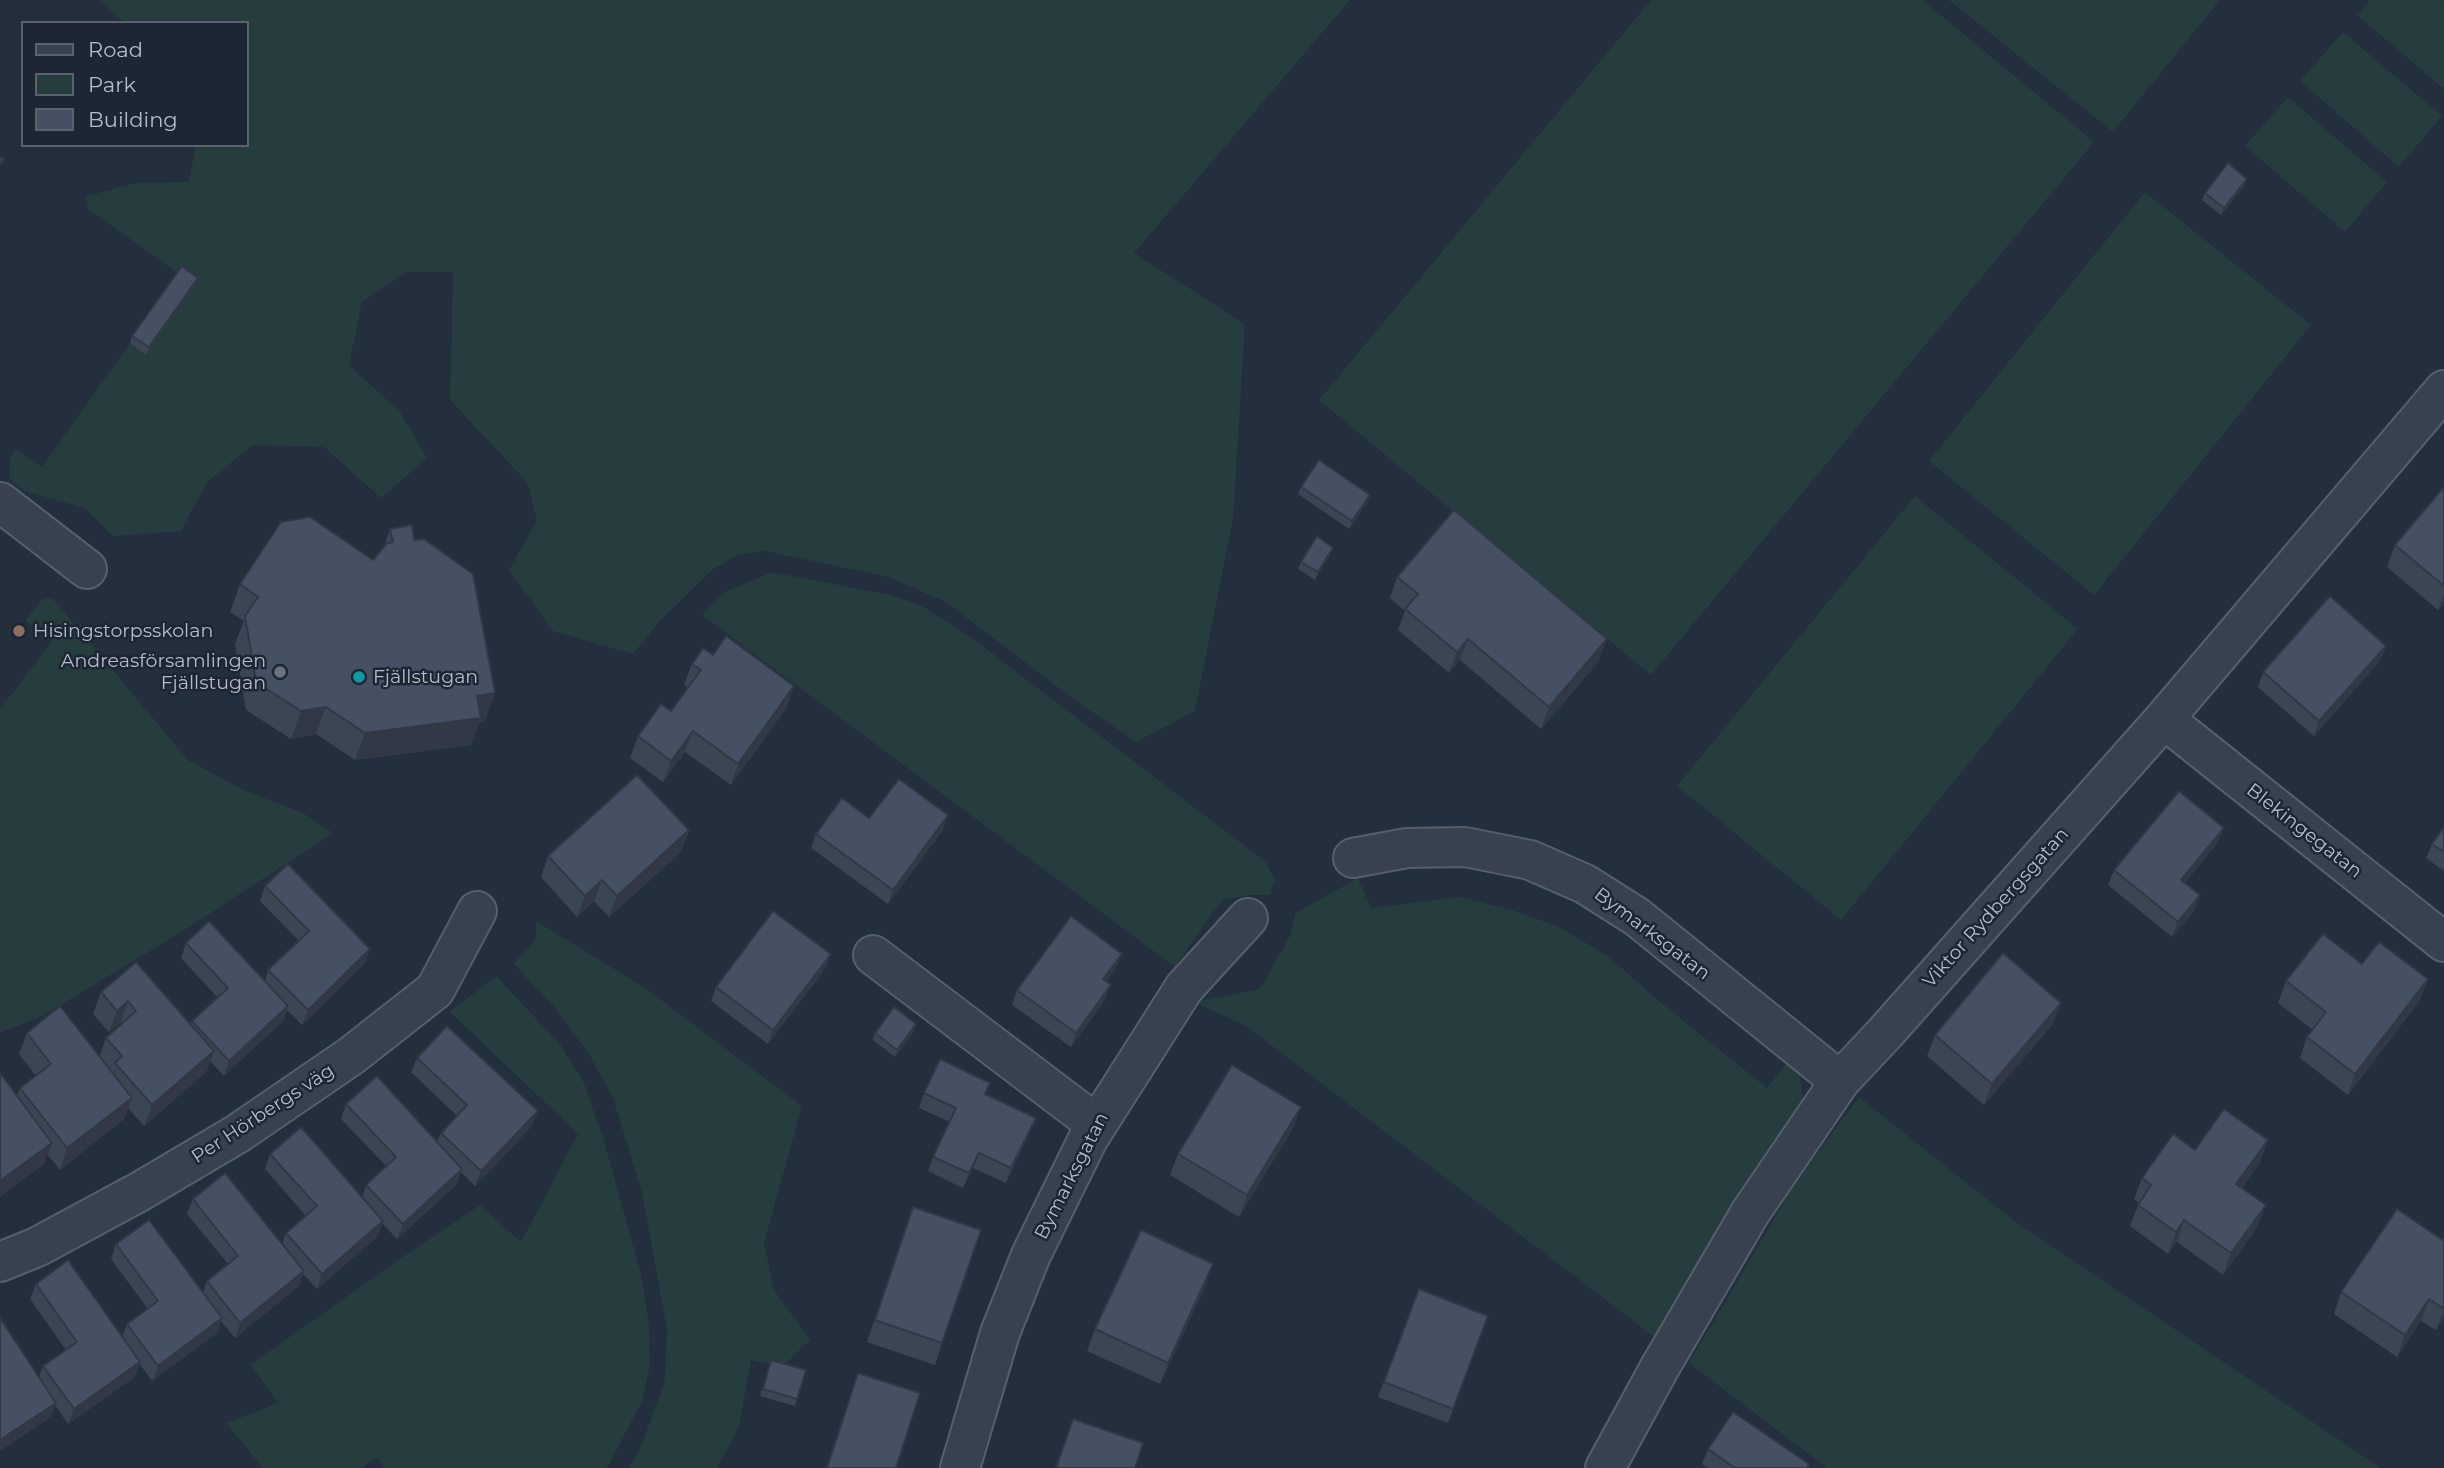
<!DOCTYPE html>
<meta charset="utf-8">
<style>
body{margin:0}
#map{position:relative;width:2444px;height:1468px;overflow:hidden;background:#242f3e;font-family:Montserrat,sans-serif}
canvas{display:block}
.legend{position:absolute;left:21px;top:21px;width:228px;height:126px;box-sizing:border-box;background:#1d2633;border:2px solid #59626f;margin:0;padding:9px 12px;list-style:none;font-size:21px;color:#b4bcc9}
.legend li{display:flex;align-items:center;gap:14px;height:35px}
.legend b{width:35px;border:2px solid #59626f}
</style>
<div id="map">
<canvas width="2444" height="1468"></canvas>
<ul class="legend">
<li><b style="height:9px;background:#38414e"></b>Road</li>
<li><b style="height:19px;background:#263c3f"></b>Park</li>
<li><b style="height:19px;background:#455162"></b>Building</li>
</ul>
</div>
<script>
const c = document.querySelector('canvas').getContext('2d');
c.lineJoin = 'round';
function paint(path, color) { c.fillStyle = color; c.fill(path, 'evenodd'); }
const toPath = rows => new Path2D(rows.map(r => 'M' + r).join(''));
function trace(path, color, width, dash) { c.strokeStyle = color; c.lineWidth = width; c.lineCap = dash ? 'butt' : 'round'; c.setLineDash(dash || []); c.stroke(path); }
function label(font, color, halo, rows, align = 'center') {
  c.font = font + ' Montserrat,sans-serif'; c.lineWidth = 5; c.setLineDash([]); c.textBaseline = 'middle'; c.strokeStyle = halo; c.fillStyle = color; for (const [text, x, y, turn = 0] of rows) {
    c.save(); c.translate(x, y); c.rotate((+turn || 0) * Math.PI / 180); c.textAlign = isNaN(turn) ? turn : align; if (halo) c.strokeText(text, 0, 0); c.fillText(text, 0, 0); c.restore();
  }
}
paint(toPath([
 [98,0,1350,0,1134,253,1245,324,1233,518,1195,711,1136,742,1072,698,946,602,888,577,765,551,738,555,713,569,658,623,633,654,553,631,509,570,537,520,527,482,450,400,453,272,407,272,362,302,349,365,400,412,427,458,381,498,324,447,253,445,207,482,181,531,113,536,85,508,24,491,9,478,10,459,15,449,42,467,130,343,147,354,179,274,88,209,86,196,137,183,189,182,196,145,247,145,247,23,125,23],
 [1651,0,1923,0,2094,142,1651,675,1319,400],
 [1949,0,2220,0,2113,132],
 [2370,0,2441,0,2444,2,2444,89,2357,15],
 [2343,32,2442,116,2399,167,2300,81],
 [2288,97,2387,182,2345,232,2245,146],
 [2145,192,2311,325,2094,595,1929,461],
 [1915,496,2078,629,1841,920,1677,786],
 [772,572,891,595,922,606,972,638,1266,862,1275,879,1270,895,1249,895,1224,900,1216,908,1175,967,702,615,725,592],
 [43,598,53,599,188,760,243,790,303,813,333,833,183,931,44,1015,0,1033,0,709,52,642,25,621],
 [1358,878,1371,908,1460,897,1512,910,1559,927,1608,956,1660,1002,1767,1088,1789,1060,1800,1074,1803,1104,1657,1339,1246,1026,1194,1002,1260,989,1290,936,1295,913],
 [536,921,645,988,802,1106,764,1243,774,1290,810,1340,782,1367,751,1360,739,1427,717,1468,629,1468,642,1444,665,1380,667,1329,642,1192,613,1098,589,1054,555,1008,513,963,529,948,536,936],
 [496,976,560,1044,584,1083,603,1138,641,1274,649,1325,650,1366,642,1401,607,1468,384,1468,378,1457,361,1468,263,1468,226,1423,279,1403,250,1365,397,1261,480,1205,521,1242,578,1134,450,1012],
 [1859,1097,2017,1223,2381,1468,1827,1468,1689,1363,1799,1177]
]), '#263c3f');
const minor = toPath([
 [0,502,87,569],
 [2164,719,2444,942],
 [1353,858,1407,848,1465,847,1530,860,1585,884,1637,917,1840,1081],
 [873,955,1096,1124],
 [0,1262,37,1247,139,1192,237,1134,351,1056,435,990,477,911],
 [960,1468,1000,1333,1031,1255,1088,1139,1184,988,1248,918],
 [1605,1468,1660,1367,1750,1213,1840,1081,1886,1032,2164,719,2444,390]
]);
trace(minor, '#565f6c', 42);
trace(minor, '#38414e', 38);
paint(toPath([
 [2244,186,2221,215,2202,200,2205,193],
 [198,278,195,285,146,355,130,343,132,336],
 [1301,487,1367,503,1349,529,1298,494],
 [2444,487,2444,603,2438,610,2387,567,2395,545],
 [390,529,414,540,495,693,485,721,480,722,471,745,355,760,316,734,291,739,246,710,235,644,244,621,230,612,240,584,373,560,384,546],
 [1330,555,1315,580,1298,569,1301,562],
 [1397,577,1599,661,1541,729,1460,660,1449,673,1398,630,1405,611,1390,598],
 [2386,646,2381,660,2314,736,2258,687,2263,672],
 [692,664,787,707,731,785,685,752,663,782,630,758,638,736,671,711,688,688,684,685],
 [869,818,943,830,888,904,811,848,816,834],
 [2444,827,2444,871,2426,858,2432,844],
 [689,830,681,852,609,917,594,901,577,917,541,877,548,856],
 [2218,842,2185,883,2195,910,2172,937,2108,885,2114,870],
 [265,886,370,949,365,963,302,1025,287,1010,283,1021,224,1076,210,1061,206,1072,144,1126,128,1108,124,1119,60,1170,47,1154,44,1164,17,1096,20,1088,36,1076,19,1054,27,1033,99,1057,106,1038,121,1024,120,1023,109,1032,93,1014,101,992,136,962,191,1025,192,1021,218,998,181,958,186,943,265,981,268,970,299,941,260,901],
 [831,954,825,969,768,1044,711,1001,716,987],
 [2362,964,2428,979,2420,1000,2348,1095,2300,1058,2307,1037,2313,1030,2278,1003,2286,981],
 [1116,968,1106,982,1105,1000,1071,1047,1012,1005,1017,990],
 [916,1024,914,1031,895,1057,873,1040,875,1033],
 [2053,1024,1984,1105,1927,1056,1935,1035],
 [417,1058,532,1126,475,1186,461,1172,457,1184,397,1239,382,1223,378,1236,317,1289,303,1274,299,1286,235,1338,221,1321,217,1333,152,1381,139,1363,135,1377,68,1424,55,1405,51,1417,39,1377,43,1366,66,1350,30,1299,36,1284,122,1337,127,1324,148,1309,111,1259,116,1244,203,1292,207,1281,228,1264,187,1214,193,1199,282,1244,286,1233,306,1216,265,1169,270,1154,362,1197,366,1185,386,1166,341,1119,346,1104,437,1142,441,1133,457,1116,411,1072],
 [924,1093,986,1094,1030,1132,1006,1183,973,1168,963,1188,928,1171,933,1157,950,1122,919,1108],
 [1293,1128,1239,1217,1170,1175,1178,1154],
 [2268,1140,2260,1162,2242,1188,2258,1226,2223,1275,2177,1242,2168,1254,2130,1226,2139,1203,2134,1199,2142,1178,2195,1150],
 [905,1228,942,1343,935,1365,867,1342],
 [2444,1241,2444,1318,2436,1330,2421,1321,2397,1357,2334,1314,2341,1292],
 [1206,1285,1160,1384,1087,1351,1095,1329],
 [1419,1289,1488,1316,1448,1423,1378,1397],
 [771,1360,797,1399,795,1406,760,1396],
 [858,1373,896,1468,826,1468],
 [1708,1449,1809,1464,1808,1468,1708,1468,1702,1464]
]), '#3b4654');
paint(toPath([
 [2247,179,2244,186,2221,215,2224,208],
 [198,278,195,285,146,355,149,347],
 [1370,495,1367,503,1349,529,1352,521],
 [1333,548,1330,555,1315,580,1318,572],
 [2444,594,2444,603,2438,610],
 [1468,639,1460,660,1449,673,1457,652],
 [1607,639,1599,661,1541,729,1549,707],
 [2386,646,2381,660,2314,736,2319,721],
 [794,686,787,707,731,785,738,764],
 [495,693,485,721,480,722,471,745,355,760,365,733,477,696],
 [326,707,316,734,291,739,301,711],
 [693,731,685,752,663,782,671,761],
 [948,815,943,830,888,904,893,890],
 [2224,828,2218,842,2176,895,2181,880],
 [689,830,681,852,609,917,617,896],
 [602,880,594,901,577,917,585,896],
 [2200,895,2195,910,2172,937,2178,922],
 [370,949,365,963,302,1025,308,1010],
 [831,954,825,969,768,1044,773,1030],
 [1122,954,1116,968,1098,994,1103,979],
 [2428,979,2420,1000,2348,1095,2355,1074],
 [1111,985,1105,1000,1071,1047,1076,1033],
 [128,1001,120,1023,109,1032,117,1011],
 [2061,1003,2053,1024,1984,1105,1992,1084],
 [288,1006,283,1021,224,1076,229,1061],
 [916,1024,914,1031,895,1057,897,1050],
 [214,1051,206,1072,144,1126,152,1105],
 [132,1098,124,1119,60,1170,67,1148],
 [1301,1107,1293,1128,1239,1217,1247,1195],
 [538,1111,532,1126,475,1186,481,1171],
 [1036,1118,1030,1132,1006,1183,1011,1168],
 [2268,1140,2260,1162,2229,1206,2236,1184],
 [52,1143,44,1164,0,1197,0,1181],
 [979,1153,973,1168,963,1188,969,1173],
 [462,1169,457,1184,397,1239,403,1224],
 [2266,1205,2258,1226,2223,1275,2231,1253],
 [2184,1220,2177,1242,2168,1254,2176,1232],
 [383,1221,378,1236,317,1289,322,1274],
 [1213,1264,1206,1285,1160,1384,1168,1363],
 [304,1271,299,1286,235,1338,240,1323],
 [2429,1299,2421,1321,2397,1357,2405,1335],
 [2444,1309,2444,1318,2436,1330],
 [222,1318,217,1333,152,1381,158,1366],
 [140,1362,135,1377,68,1424,74,1409],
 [56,1403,51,1417,0,1451,0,1440]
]), '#303945');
const building = toPath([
 [0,156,4,159,0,165,0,156],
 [2228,163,2247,179,2224,208,2205,193,2228,163],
 [182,266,198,278,149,347,132,336,182,266],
 [1319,460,1370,495,1352,521,1301,487,1319,460],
 [2444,487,2444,586,2395,545,2444,487],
 [1454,510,1607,639,1549,707,1468,639,1457,652,1405,609,1418,594,1397,577,1454,510],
 [310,517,373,560,387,543,393,542,390,529,412,525,414,540,424,539,473,574,495,693,477,696,481,718,365,733,326,707,301,711,256,682,245,616,258,597,240,584,281,522,310,517],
 [1317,536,1333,548,1318,572,1301,562,1317,536],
 [2330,596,2386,646,2319,721,2263,672,2330,596],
 [726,636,794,686,738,764,693,731,671,761,638,736,661,704,671,711,701,670,692,664,703,648,713,655,726,636],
 [637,775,689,830,617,896,602,880,585,896,548,856,637,775],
 [899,779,948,815,893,890,816,834,842,798,869,818,899,779],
 [2179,791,2224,828,2181,880,2200,895,2178,922,2114,870,2179,791],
 [2444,827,2444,852,2432,844,2444,827],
 [288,864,370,949,308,1010,268,970,309,931,265,886,288,864],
 [773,911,831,954,773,1030,716,987,773,911],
 [1071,916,1122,954,1103,979,1111,985,1076,1033,1017,990,1071,916],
 [209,921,288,1006,229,1061,192,1021,228,988,186,943,209,921],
 [2323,934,2362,964,2379,942,2428,979,2355,1074,2307,1037,2326,1012,2286,981,2323,934],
 [2003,953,2061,1003,1992,1084,1935,1035,2003,953],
 [136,962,214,1051,152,1105,115,1063,122,1056,106,1038,136,1011,128,1001,117,1011,101,992,136,962],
 [60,1006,132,1098,67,1148,20,1088,51,1064,27,1033,60,1006],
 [894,1007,916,1024,897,1050,875,1033,894,1007],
 [447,1026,538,1111,481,1171,441,1133,467,1105,417,1058,447,1026],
 [940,1059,990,1083,985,1094,1036,1118,1011,1168,979,1153,969,1173,933,1157,956,1108,924,1093,940,1059],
 [1232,1065,1301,1107,1247,1195,1178,1154,1232,1065],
 [0,1073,52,1143,0,1181,0,1073],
 [377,1076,462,1169,403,1224,366,1185,396,1157,346,1104,377,1076],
 [2224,1109,2268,1140,2236,1184,2266,1205,2231,1253,2184,1220,2176,1232,2138,1205,2151,1185,2142,1178,2173,1134,2195,1150,2224,1109],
 [301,1127,383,1221,322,1274,286,1233,317,1206,270,1154,301,1127],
 [225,1173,304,1271,240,1323,207,1281,238,1256,193,1199,225,1173],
 [913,1207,981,1230,942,1343,875,1320,913,1207],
 [2397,1209,2444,1241,2444,1309,2429,1299,2405,1335,2341,1292,2397,1209],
 [149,1220,222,1318,158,1366,127,1324,158,1301,116,1244,149,1220],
 [1141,1230,1213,1264,1168,1363,1095,1329,1141,1230],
 [68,1260,140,1362,74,1409,43,1366,77,1342,36,1284,68,1260],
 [1419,1289,1488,1316,1453,1409,1384,1382,1419,1289],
 [0,1318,56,1403,0,1440,0,1318],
 [771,1360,806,1370,797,1399,763,1389,771,1360],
 [858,1373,920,1393,896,1468,827,1468,858,1373],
 [1733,1412,1809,1464,1806,1468,1735,1468,1708,1449,1733,1412],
 [1073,1419,1143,1443,1135,1468,1056,1468,1073,1419]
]);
paint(building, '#455162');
trace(building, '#303945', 2);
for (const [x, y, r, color] of [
 [19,631,7,"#8d6e63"],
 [280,672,7,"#6b7280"],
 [359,677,7,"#0f9aa8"]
]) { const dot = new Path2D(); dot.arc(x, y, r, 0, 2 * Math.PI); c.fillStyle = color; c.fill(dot); trace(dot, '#1d2633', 2.5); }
label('19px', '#b4bcc9', '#1d2633', [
 ["Hisingstorpsskolan",33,631],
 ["Andreasförsamlingen",266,661,"right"],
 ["Fjällstugan",266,683,"right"],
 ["Fjällstugan",373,677]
], 'left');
label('19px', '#b4bcc9', '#1d2633', [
 ["Blekingegatan",2304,831,38],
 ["Viktor Rydbergsgatan",1996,908,-48],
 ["Bymarksgatan",1652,934,37],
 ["Per Hörbergs väg",263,1114,-33],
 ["Bymarksgatan",1072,1176,-63]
]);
</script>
